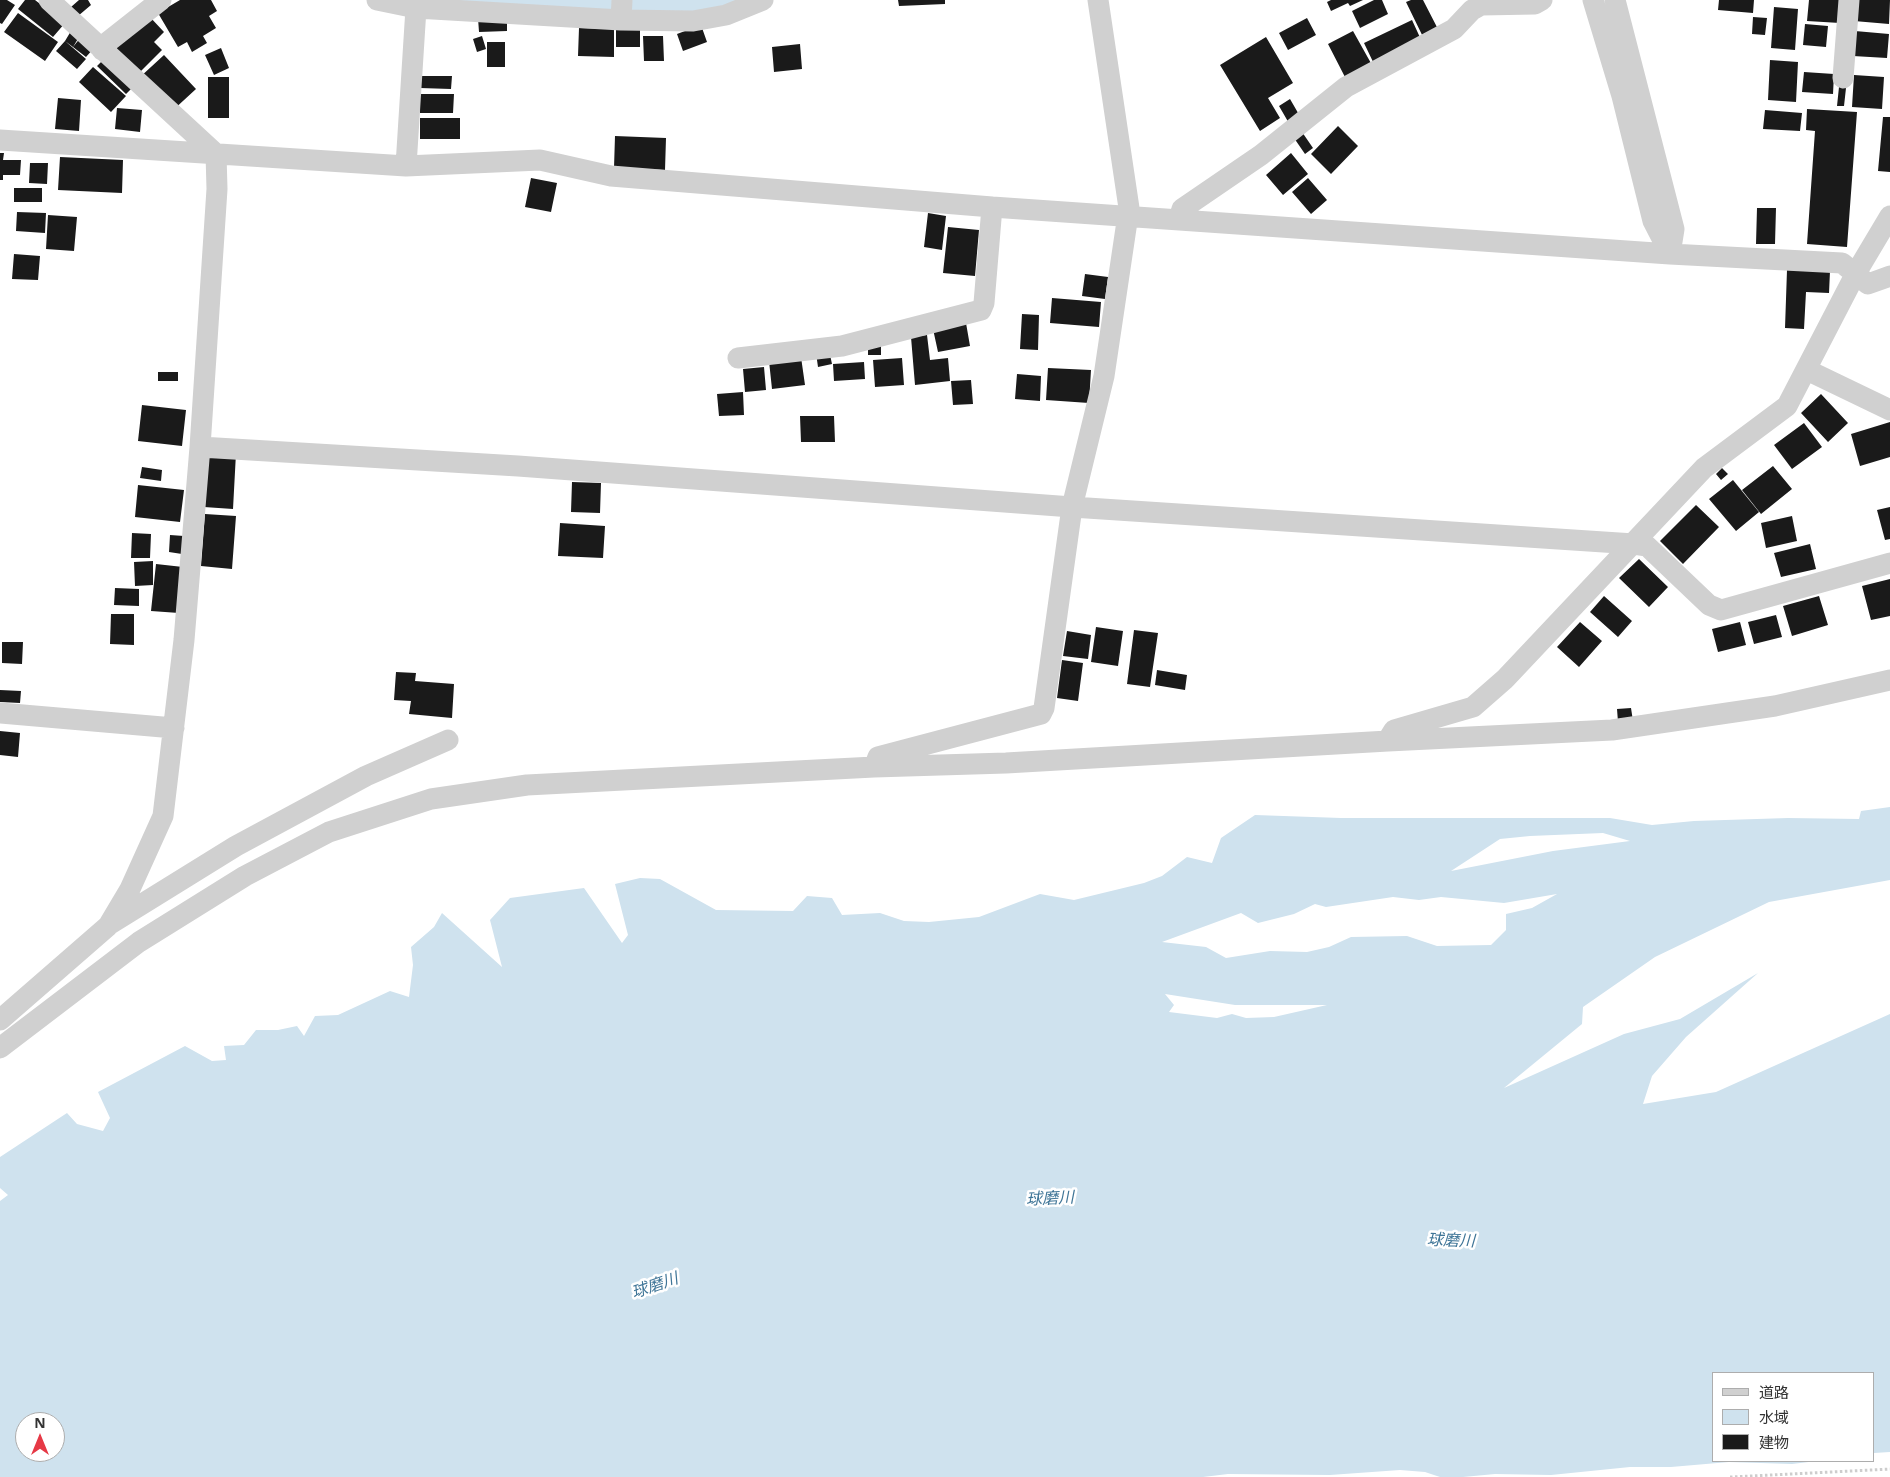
<!DOCTYPE html>
<meta charset="utf-8">
<style>
body{margin:0}
#map{position:relative;width:1890px;height:1477px;overflow:hidden;background:#fff;font-family:"Noto Sans","Noto Sans JP",sans-serif}
canvas{display:block}
.legend{position:absolute;left:1712px;top:1372px;width:162px;height:90px;box-sizing:border-box;background:#fff;border:1px solid #adadad;margin:0;padding:6px 9px;list-style:none;font-size:15px;color:#333}
.legend li{display:flex;align-items:center;gap:10px;height:25px}
.legend b{width:25px;border:1px solid #adadad}
.north{position:absolute;left:15px;top:1412px;width:50px;height:50px;box-sizing:border-box;background:#fff;border:1px solid #adadad;border-radius:50%;rotate:0deg;font-size:14px;font-weight:700;line-height:20px;text-align:center;color:#333}
.north::after{content:'';display:block;margin:auto;width:18px;height:22px;background:#e63946;clip-path:polygon(50% 0,100% 100%,50% 72%,0 100%)}
</style>
<div id="map">
<canvas width="1890" height="1477"></canvas>
<ul class="legend">
<li><b style="height:6px;background:#d0d0d0"></b>道路</li>
<li><b style="height:14px;background:#cfe2ee"></b>水域</li>
<li><b style="height:14px;background:#1a1a1a"></b>建物</li>
</ul>
<div class="north">N</div>
</div>
<script>
const c = document.querySelector('canvas').getContext('2d');
c.lineJoin = 'round';
function paint(path, color) { c.fillStyle = color; c.fill(path, 'evenodd'); }
const toPath = rows => new Path2D(rows.map(r => 'M' + r).join(''));
function trace(path, color, width, dash) { c.strokeStyle = color; c.lineWidth = width; c.lineCap = dash ? 'butt' : 'round'; c.setLineDash(dash || []); c.stroke(path); }
function label(font, color, halo, rows, align = 'center') {
  c.font = font + ' "Noto Sans","Noto Sans JP",sans-serif'; c.lineWidth = 5; c.setLineDash([]); c.textBaseline = 'middle'; c.strokeStyle = halo; c.fillStyle = color; for (const [text, x, y, turn = 0] of rows) {
    c.save(); c.translate(x, y); c.rotate((+turn || 0) * Math.PI / 180); c.textAlign = isNaN(turn) ? turn : align; if (halo) c.strokeText(text, 0, 0); c.fillText(text, 0, 0); c.restore();
  }
}
paint(toPath([
 [1890,807,1890,880,1769,902,1655,957,1583,1007,1582,1024,1504,1088,1624,1034,1680,1019,1758,973,1686,1037,1652,1076,1643,1104,1716,1092,1890,1014,1890,1452,1874,1453,1874,1373,1714,1373,1714,1461,1817,1461,1792,1464,1729,1462,1671,1467,1630,1467,1551,1475,1495,1474,1463,1477,1440,1477,1425,1472,1400,1470,1330,1475,1228,1474,1203,1477,0,1477,0,1201,8,1195,0,1188,0,1157,67,1113,77,1124,103,1131,110,1118,98,1092,185,1046,212,1061,226,1060,224,1046,244,1045,256,1030,278,1030,297,1026,304,1036,315,1016,338,1015,390,991,409,997,413,965,411,947,434,927,442,913,502,967,490,920,510,898,584,888,622,943,628,935,615,884,640,878,660,879,716,910,793,911,807,896,832,898,842,915,880,913,904,921,929,922,979,917,1040,894,1074,900,1144,883,1162,876,1187,857,1212,863,1221,838,1255,815,1341,818,1610,818,1652,825,1694,821,1788,818,1859,819,1861,811],
 [1603,833,1630,841,1553,851,1451,871,1500,839,1530,836],
 [1557,894,1532,908,1506,914,1506,930,1491,945,1437,946,1407,936,1351,937,1329,947,1307,952,1270,951,1226,958,1206,947,1162,942,1241,913,1258,923,1294,914,1315,904,1326,907,1393,897,1419,900,1441,897,1504,903],
 [1165,994,1235,1005,1327,1005,1274,1017,1246,1018,1232,1014,1217,1018,1169,1012,1174,1005],
 [25,1422,55,1422,55,1452,25,1452]
]), '#cfe2ee');
trace(toPath([
 [469,0,673,12,731,4,740,0]
]), '#cfe2ee', 32);
paint(toPath([
 [0,0,7,0,15,5,2,24,0,23],
 [25,0,35,0,65,23,53,37,18,9],
 [79,0,88,0,91,5,78,16,71,7],
 [180,0,211,0,217,11,209,16,216,28,203,36,207,43,192,52,187,42,178,47,158,13],
 [898,0,945,0,945,4,899,6],
 [1331,0,1363,0,1350,6,1348,3,1331,11,1327,2],
 [1374,0,1382,0,1388,14,1360,28,1352,11],
 [1411,0,1423,0,1440,33,1425,41,1406,2],
 [1719,0,1754,0,1753,13,1718,10],
 [1809,0,1841,0,1840,23,1807,21],
 [1856,0,1890,0,1889,24,1854,21],
 [1774,7,1798,9,1795,50,1771,48],
 [18,13,58,42,45,61,4,32],
 [149,16,164,32,154,42,162,50,138,74,114,49],
 [507,17,507,31,479,32,478,18],
 [1753,17,1767,18,1765,35,1752,34],
 [1307,18,1316,35,1288,50,1279,33],
 [1412,20,1423,44,1375,66,1364,43],
 [1805,24,1828,26,1826,47,1803,45],
 [701,25,707,42,683,51,677,34],
 [579,28,614,29,614,57,578,56],
 [616,28,640,28,640,47,616,47],
 [71,31,79,37,73,47,65,41],
 [1353,31,1372,65,1346,79,1328,44],
 [1855,31,1889,34,1887,58,1853,56],
 [482,36,486,49,477,52,473,39],
 [643,36,663,36,664,61,644,61],
 [81,37,94,48,86,57,73,47],
 [1266,37,1293,83,1268,98,1280,118,1260,131,1220,65],
 [65,41,86,59,77,69,56,51],
 [487,42,505,42,505,67,487,67],
 [800,44,802,69,774,72,772,47],
 [221,48,229,68,214,75,205,55],
 [164,55,196,89,171,112,139,78],
 [104,59,133,87,126,94,97,66],
 [1770,60,1798,62,1796,102,1768,100],
 [93,67,126,96,111,112,79,82],
 [1804,72,1834,74,1833,94,1802,92],
 [1854,75,1884,77,1882,109,1852,107],
 [421,76,452,76,451,89,420,88],
 [208,77,229,77,229,118,208,118],
 [1839,87,1846,88,1844,106,1837,106],
 [420,94,454,94,453,113,420,113],
 [58,98,81,100,79,131,55,129],
 [1290,99,1301,118,1290,125,1279,106],
 [117,108,142,110,140,132,115,129],
 [1807,109,1857,112,1847,247,1807,244,1815,131,1806,130],
 [1765,110,1802,113,1800,131,1763,129],
 [1883,117,1890,117,1890,172,1878,171],
 [420,118,460,118,460,139,420,139],
 [1338,126,1358,146,1331,174,1311,154],
 [1302,132,1313,148,1305,154,1294,138],
 [615,136,666,138,665,170,614,168],
 [0,153,4,153,3,160,21,160,20,175,3,175,3,180,0,180],
 [1291,153,1308,174,1283,195,1266,175],
 [60,157,123,160,122,193,58,190],
 [30,163,48,163,47,184,29,183],
 [531,178,557,183,551,212,525,207],
 [1308,178,1327,200,1311,214,1292,192],
 [14,188,42,188,42,202,14,202],
 [1757,208,1776,208,1775,244,1756,244],
 [17,212,46,213,45,233,16,231],
 [928,213,946,216,942,250,924,247],
 [48,215,77,217,74,251,46,249],
 [948,227,979,230,975,276,943,273],
 [14,254,40,256,38,280,12,279],
 [1787,270,1830,271,1829,293,1806,292,1804,329,1785,328],
 [1085,274,1108,277,1105,299,1082,296],
 [1052,298,1101,302,1099,327,1050,323],
 [1022,314,1039,315,1038,350,1020,349],
 [966,323,970,346,938,352,933,329],
 [927,335,930,360,948,358,950,381,915,385,911,337],
 [868,346,881,346,881,355,868,355],
 [829,350,832,364,818,367,816,353],
 [801,357,805,385,772,389,769,361],
 [902,358,904,385,875,387,873,360],
 [864,362,865,379,834,381,833,364],
 [764,367,766,390,745,392,743,369],
 [1048,368,1091,370,1089,403,1046,400],
 [158,372,178,372,178,381,158,381],
 [1017,374,1041,376,1040,401,1015,399],
 [971,380,973,404,953,405,951,381],
 [743,392,744,415,719,416,717,394],
 [1821,394,1848,423,1828,442,1801,413],
 [142,405,186,410,182,446,138,441],
 [800,416,834,416,835,442,801,442],
 [1890,422,1890,457,1860,466,1851,434],
 [1804,423,1822,447,1792,469,1774,445],
 [207,452,236,453,233,509,204,507],
 [1773,466,1792,489,1761,514,1742,490],
 [142,467,162,470,161,481,140,478],
 [1722,468,1728,474,1721,480,1716,474],
 [1733,480,1759,512,1736,531,1709,499],
 [572,482,601,483,600,513,571,512],
 [138,485,184,490,180,522,135,517],
 [1696,505,1719,527,1683,564,1660,541],
 [1890,507,1890,539,1885,540,1877,510],
 [205,514,236,516,232,569,201,566],
 [1792,516,1797,541,1766,548,1761,523],
 [560,523,605,526,603,558,558,556],
 [132,533,151,534,150,558,131,558],
 [170,535,184,536,182,554,169,552],
 [1810,544,1816,569,1781,577,1774,553],
 [1639,559,1668,587,1649,607,1619,578],
 [153,561,153,585,135,586,134,562],
 [156,564,183,567,179,613,151,611],
 [1890,579,1890,616,1871,620,1862,586],
 [115,588,139,589,139,606,114,605],
 [1604,596,1632,621,1618,637,1590,612],
 [1819,596,1828,625,1792,636,1783,606],
 [111,614,134,614,134,645,110,644],
 [1776,615,1782,637,1754,644,1748,622],
 [1580,622,1602,641,1579,667,1557,647],
 [1740,622,1746,645,1718,652,1712,629],
 [1096,627,1123,631,1118,666,1091,662],
 [1134,630,1158,633,1150,687,1127,684],
 [1067,631,1091,635,1088,659,1063,656],
 [2,642,23,642,22,664,2,663],
 [1062,660,1083,663,1078,701,1057,698],
 [1157,670,1187,675,1185,690,1155,685],
 [396,672,416,673,415,681,454,684,452,718,409,714,411,701,394,700],
 [0,690,21,691,20,703,0,702],
 [1631,708,1633,721,1618,722,1617,709],
 [0,731,20,733,18,757,0,755]
]), '#1a1a1a');
trace(toPath([
 [1730,1477,1890,1469]
]), '#cdcdcd', 3, [2.5, 2.5]);
trace(toPath([
 [377,0,416,8,621,20,693,21,726,15,763,0],
 [1593,0,1622,96,1653,221,1670,254],
 [1615,0,1674,229,1670,254],
 [621,20,622,0],
 [102,50,109,41,161,0],
 [1843,78,1849,0],
 [0,140,406,166,540,160,611,176,992,207,1670,254,1842,263,1868,284,1890,276],
 [406,166,416,8],
 [1179,220,1182,209,1261,155,1346,87,1454,29,1472,10,1481,5,1535,4,1542,0],
 [738,358,842,346,981,310,984,303,992,207],
 [1807,370,1890,410],
 [200,447,518,466,1072,507,1634,544,1647,546,1709,605,1721,610,1890,563],
 [0,713,174,728],
 [1389,738,1394,730,1473,707,1505,679,1704,468,1787,406,1856,273,1890,216],
 [875,765,878,757,1041,714,1044,708,1072,507,1104,376,1129,208,1098,0],
 [110,924,236,846,366,776,448,740],
 [0,1020,108,926,130,889,163,816,184,640,200,447,217,189,216,154,49,0],
 [0,1048,139,942,245,876,329,832,431,799,527,785,874,767,1006,763,1388,741,1612,730,1775,706,1890,680]
]), '#d0d0d0', 21);
label('italic 16px', '#3f7597', '#fff', [
 ["球磨川",1050,1199,-3],
 ["球磨川",1451,1241,2],
 ["球磨川",655,1286,-19]
]);
</script>
